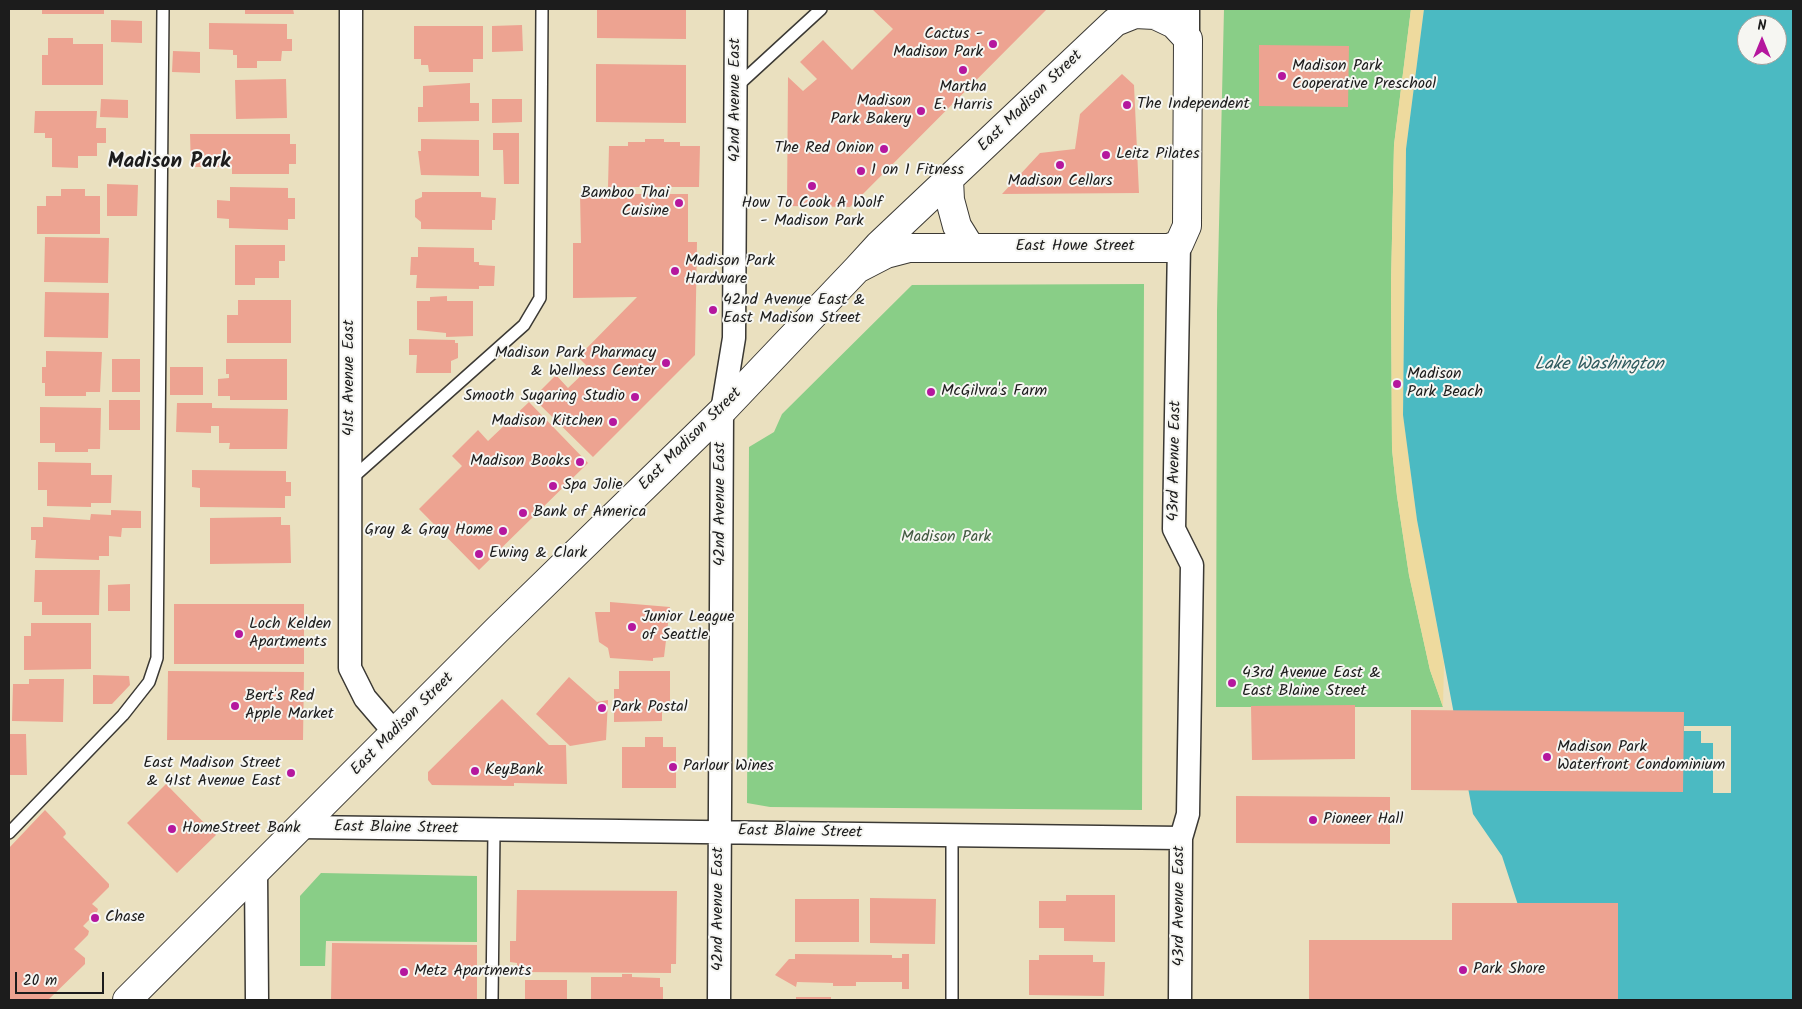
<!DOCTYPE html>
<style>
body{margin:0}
#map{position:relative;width:1802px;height:1009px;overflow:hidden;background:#eae0bf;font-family:Kalam,sans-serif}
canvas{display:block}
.frame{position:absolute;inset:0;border:10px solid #1c1c1c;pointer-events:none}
.north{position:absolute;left:1737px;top:15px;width:50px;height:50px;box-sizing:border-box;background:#f6f6f2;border:1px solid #9f9f9c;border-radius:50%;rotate:0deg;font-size:14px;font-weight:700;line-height:20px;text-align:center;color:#1c1c1c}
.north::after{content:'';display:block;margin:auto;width:18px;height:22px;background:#b5179e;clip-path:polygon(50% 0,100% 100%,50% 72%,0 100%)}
.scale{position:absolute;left:15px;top:972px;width:89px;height:22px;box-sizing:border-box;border:2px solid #1c1c1c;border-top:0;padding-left:6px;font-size:15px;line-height:18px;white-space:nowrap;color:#1c1c1c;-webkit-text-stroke:4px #f6f6f2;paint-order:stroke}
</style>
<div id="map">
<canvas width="1802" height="1009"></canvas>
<div class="frame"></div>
<div class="north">N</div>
<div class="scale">20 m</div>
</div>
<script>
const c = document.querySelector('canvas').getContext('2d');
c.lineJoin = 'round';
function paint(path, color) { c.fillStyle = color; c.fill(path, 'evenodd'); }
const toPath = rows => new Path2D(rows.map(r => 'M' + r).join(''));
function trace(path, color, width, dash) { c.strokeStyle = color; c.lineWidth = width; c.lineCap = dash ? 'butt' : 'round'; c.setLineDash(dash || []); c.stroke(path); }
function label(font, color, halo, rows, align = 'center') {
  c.font = font + ' Kalam,sans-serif'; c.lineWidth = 4; c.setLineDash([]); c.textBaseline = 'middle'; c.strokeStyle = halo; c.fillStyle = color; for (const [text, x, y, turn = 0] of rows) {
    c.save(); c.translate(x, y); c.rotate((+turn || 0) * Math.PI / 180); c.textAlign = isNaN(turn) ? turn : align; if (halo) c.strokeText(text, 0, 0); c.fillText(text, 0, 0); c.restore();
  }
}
paint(toPath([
 [1224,9,1411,9,1394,145,1391,285,1392,449,1397,496,1409,575,1430,670,1443,707,1216,707,1217,311],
 [1144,284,1142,810,770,807,747,803,749,447,774,432,782,414,912,285],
 [321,873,477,876,477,942,326,941,325,966,300,966,300,896]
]), '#89ce87');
paint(toPath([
 [1411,9,1424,9,1406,149,1403,414,1417,520,1444,663,1443,707,1430,670,1409,575,1397,496,1392,449,1391,285,1394,145]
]), '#eeda9e');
paint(toPath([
 [1424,9,1793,9,1793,1000,1549,1000,1502,856,1473,814,1417,520,1403,415,1406,149],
 [1747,25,1777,25,1777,55,1747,55]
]), '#4bbac2');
paint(toPath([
 [1684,726,1731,726,1731,793,1713,793,1713,743,1701,743,1701,731,1684,731]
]), '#eae0bf');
paint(toPath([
 [42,9,104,9,104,14,42,14],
 [245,9,293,9,294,14,245,14],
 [597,9,686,9,686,39,597,38],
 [872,9,1047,9,850,207,787,206,788,77,803,91,817,79,800,62,823,40,852,70,893,29],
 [111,20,142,21,142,43,111,42],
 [209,23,287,24,287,39,292,39,292,51,282,51,281,61,257,61,257,68,237,68,237,55,233,55,233,50,209,49],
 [522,25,523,51,492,52,492,26],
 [414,26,483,26,483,59,473,59,473,72,429,72,428,65,421,65,421,59,414,59],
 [48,38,73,38,73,44,103,44,103,85,42,85,42,55,48,55],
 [1259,45,1349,46,1348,107,1259,106],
 [173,51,200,52,200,73,172,72],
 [596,64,686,65,686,123,596,122],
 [1122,74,1134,85,1139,193,1002,194,1040,153,1075,149,1080,114],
 [286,79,287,118,236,119,235,80],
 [470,83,470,103,479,103,479,121,418,122,418,107,423,107,423,86],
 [101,99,128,100,128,118,100,117],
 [492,99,522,99,522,122,492,123],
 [35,111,97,111,96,128,106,128,106,143,97,143,97,156,78,156,78,168,52,167,52,138,45,138,45,133,34,133],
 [493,133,519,133,519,184,504,184,503,150,493,150],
 [190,134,290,134,290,144,296,144,296,164,289,164,289,174,232,174,232,167,191,167],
 [421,139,479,140,479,176,421,175,418,151,421,151],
 [645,139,664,139,664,142,680,142,680,146,700,146,699,187,608,187,609,146,628,146,628,142,645,142],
 [107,184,138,185,137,216,107,216],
 [230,187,288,188,288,198,295,198,295,219,288,219,288,230,229,228,229,219,217,218,217,200,230,201],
 [61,189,85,189,85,196,100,196,100,234,37,234,37,206,46,206,46,196,61,196],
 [422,192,481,192,481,197,496,198,495,220,492,220,492,230,421,229,421,222,415,217,415,200,422,197],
 [580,194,688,194,688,242,697,242,695,355,593,457,533,398,556,375,568,388,589,368,578,357,637,297,573,298,573,243,581,243],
 [45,237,109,238,108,283,44,282],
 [235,245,285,245,285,261,279,261,279,278,255,278,255,285,235,285],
 [418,247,474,248,474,262,479,262,479,265,495,266,494,286,479,286,479,289,416,288,417,275,410,275,411,257,418,257],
 [45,292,109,293,108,338,44,337],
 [447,296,447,301,473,301,473,336,446,337,446,333,417,330,417,301,430,301,430,297],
 [238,300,291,300,291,343,227,343,227,315,238,315],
 [409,339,455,340,455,343,458,343,458,358,451,361,451,373,416,373,417,355,409,355],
 [46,351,102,352,100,392,86,392,86,396,45,396,45,383,42,383,42,367,46,367],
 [112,359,140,359,140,392,112,392],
 [226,359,287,359,287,400,230,400,230,396,218,396,218,379,229,378,229,374,226,374],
 [170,367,203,367,203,395,170,395],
 [109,400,140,400,140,430,109,430],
 [529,402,588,463,479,570,419,509,462,466,452,456,478,430,488,441],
 [177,403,212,403,212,408,288,409,287,449,229,449,230,443,219,443,219,426,211,426,211,433,176,432],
 [40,407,101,408,100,449,88,449,88,452,55,452,55,443,40,443],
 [38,462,91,463,91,475,112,475,111,503,91,503,91,507,47,506,47,490,38,490],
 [192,470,286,471,286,482,291,482,291,496,285,496,285,508,200,507,200,488,192,487],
 [111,510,141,511,141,528,122,528,121,537,109,536,109,556,99,556,99,560,35,558,36,540,31,540,31,527,43,527,43,517,90,520,91,514,111,515],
 [281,517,281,525,290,525,291,563,210,564,210,518],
 [35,570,100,570,99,615,42,615,42,602,34,602],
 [130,584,130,611,108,611,108,585],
 [610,602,670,607,664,657,653,658,653,661,610,658,608,648,599,642,595,612,610,612],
 [174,604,304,604,304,664,174,664],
 [31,623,91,623,91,669,24,670,24,636,31,636],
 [168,671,304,672,303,740,167,740],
 [619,671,670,671,670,707,662,707,662,721,614,722,614,689,619,689],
 [93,675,129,676,130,685,112,704,93,704],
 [569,677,597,702,608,700,606,740,570,746,536,714],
 [29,679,64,679,63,722,12,721,13,684,29,684],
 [502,699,549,745,566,745,567,784,514,783,514,786,432,785,428,780,428,772],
 [1355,705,1355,759,1252,760,1251,706],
 [1411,710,1684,712,1683,792,1411,790],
 [9,734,26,734,27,775,9,775],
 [645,737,663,737,663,747,676,747,676,788,622,788,622,747,645,747],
 [166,784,216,835,177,873,127,823],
 [1236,796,1390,797,1390,844,1236,843],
 [45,810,65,831,66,834,63,837,109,884,109,887,92,904,98,909,97,912,83,926,89,931,88,935,74,949,85,958,85,964,48,1000,9,1000,9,848],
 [517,890,677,891,676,964,671,964,671,973,517,972,517,963,510,962,510,941,516,941],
 [1066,895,1115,895,1115,942,1064,941,1064,928,1039,928,1039,901,1066,901],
 [870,898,936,899,935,944,870,943],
 [795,899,859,899,859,942,795,942],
 [1452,903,1618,903,1618,1000,1309,1000,1309,940,1452,940],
 [332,943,477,945,477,1000,331,1000],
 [795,954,892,955,892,958,902,958,902,954,909,954,909,989,902,989,902,982,856,982,856,986,833,986,833,983,797,982,796,987,775,975,789,959,795,959],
 [1039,955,1093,955,1093,962,1105,962,1104,996,1029,995,1029,960,1039,960],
 [622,974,632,974,632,977,660,978,660,987,663,987,663,1000,591,1000,591,977,622,977],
 [525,980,567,980,567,1000,525,1000],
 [796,997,831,997,831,1000,796,1000]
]), '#eda391');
const lane = toPath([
 [736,87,821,9],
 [350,480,524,325,540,298,542,9],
 [9,833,123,715,149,682,157,658,163,9],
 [492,1000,494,831],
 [952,1000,952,835]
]);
const street = toPath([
 [351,9,350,668,365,698,395,733],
 [1188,39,1188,9],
 [1179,244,1174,529,1192,565,1188,814,1181,838,1180,1000],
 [300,827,1181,838],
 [256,871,257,1000],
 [719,1000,722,411,734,338,736,9]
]);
const secondary = toPath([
 [949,180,950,200,957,226,970,247],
 [127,1000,497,630,722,411,857,269,879,245,1115,22,1135,14,1155,15,1174,24,1188,39,1187,226,1179,244,1169,248,909,248,886,254,857,269]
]);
trace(lane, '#3b3934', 14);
trace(street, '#3b3934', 25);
trace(secondary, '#3b3934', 30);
trace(lane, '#fff', 11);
trace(street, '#fff', 22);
trace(secondary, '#fff', 28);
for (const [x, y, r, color] of [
 [993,44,5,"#b5179e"],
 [963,70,5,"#b5179e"],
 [1282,76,5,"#b5179e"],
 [1127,105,5,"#b5179e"],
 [921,111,5,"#b5179e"],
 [884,149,5,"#b5179e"],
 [1106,155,5,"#b5179e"],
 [1060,165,5,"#b5179e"],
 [861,171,5,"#b5179e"],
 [812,186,5,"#b5179e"],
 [679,203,5,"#b5179e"],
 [675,271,5,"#b5179e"],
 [713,310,5,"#b5179e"],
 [666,363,5,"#b5179e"],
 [1397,384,5,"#b5179e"],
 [931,392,5,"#b5179e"],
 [635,397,5,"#b5179e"],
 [613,422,5,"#b5179e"],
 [580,462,5,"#b5179e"],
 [553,486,5,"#b5179e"],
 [523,513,5,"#b5179e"],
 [503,531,5,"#b5179e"],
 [479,554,5,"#b5179e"],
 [632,627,5,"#b5179e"],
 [239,634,5,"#b5179e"],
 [1232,683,5,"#b5179e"],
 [235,706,5,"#b5179e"],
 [602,708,5,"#b5179e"],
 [1547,757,5,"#b5179e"],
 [673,767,5,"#b5179e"],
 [475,771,5,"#b5179e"],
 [291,773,5,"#b5179e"],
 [1313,820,5,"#b5179e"],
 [172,829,5,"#b5179e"],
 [95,918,5,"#b5179e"],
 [1463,970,5,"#b5179e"],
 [404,972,5,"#b5179e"]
]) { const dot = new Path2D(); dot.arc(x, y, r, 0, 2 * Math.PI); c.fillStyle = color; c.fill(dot); trace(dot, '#f6f6f2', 2); }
label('16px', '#1c1c1c', '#f6f6f2', [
 ["Cactus -",983,35,"right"],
 ["Madison Park",983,53,"right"],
 ["Madison Park",1292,67],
 ["Cooperative Preschool",1292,85],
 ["Martha",963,88,"center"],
 ["E. Harris",963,106,"center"],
 ["Madison",911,102,"right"],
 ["Park Bakery",911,120,"right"],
 ["The Independent",1137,105],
 ["The Red Onion",874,149,"right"],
 ["Leitz Pilates",1116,155],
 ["1 on 1 Fitness",871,171],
 ["Madison Cellars",1060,182,"center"],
 ["Bamboo Thai",669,194,"right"],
 ["Cuisine",669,212,"right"],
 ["How To Cook A Wolf",812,204,"center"],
 ["- Madison Park",812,222,"center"],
 ["Madison Park",685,262],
 ["Hardware",685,280],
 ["42nd Avenue East &",723,301],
 ["East Madison Street",723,319],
 ["Madison Park Pharmacy",656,354,"right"],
 ["& Wellness Center",656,372,"right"],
 ["Madison",1407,375],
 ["Park Beach",1407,393],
 ["McGilvra's Farm",941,392],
 ["Smooth Sugaring Studio",625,397,"right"],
 ["Madison Kitchen",603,422,"right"],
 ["Madison Books",570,462,"right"],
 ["Spa Jolie",563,486],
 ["Bank of America",533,513],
 ["Gray & Gray Home",493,531,"right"],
 ["Ewing & Clark",489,554],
 ["Junior League",642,618],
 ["of Seattle",642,636],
 ["Loch Kelden",249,625],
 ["Apartments",249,643],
 ["43rd Avenue East &",1242,674],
 ["East Blaine Street",1242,692],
 ["Bert's Red",245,697],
 ["Apple Market",245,715],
 ["Park Postal",612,708],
 ["Madison Park",1557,748],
 ["Waterfront Condominium",1557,766],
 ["East Madison Street",281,764,"right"],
 ["& 41st Avenue East",281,782,"right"],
 ["Parlour Wines",683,767],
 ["KeyBank",485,771],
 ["Pioneer Hall",1323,820],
 ["HomeStreet Bank",182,829],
 ["Chase",105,918],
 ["Park Shore",1473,970],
 ["Metz Apartments",414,972]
], 'left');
label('16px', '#1c1c1c', '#f6f6f2', [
 ["42nd Avenue East",736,100,-90],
 ["East Madison Street",1031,102,-44],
 ["East Howe Street",1075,247],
 ["41st Avenue East",350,378,-90],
 ["East Madison Street",691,440,-45],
 ["43rd Avenue East",1176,461,-89],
 ["42nd Avenue East",721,504,-90],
 ["East Madison Street",403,725,-45],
 ["East Blaine Street",396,829,1],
 ["East Blaine Street",800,833,1],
 ["43rd Avenue East",1180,906,-90],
 ["42nd Avenue East",719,909,-90]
]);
label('16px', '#425a41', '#f6f6f2', [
 ["Madison Park",946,538]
]);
label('italic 18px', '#2f5b5e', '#f6f6f2', [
 ["Lake Washington",1599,366]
]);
label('bold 21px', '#1c1c1c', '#f6f6f2', [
 ["Madison Park",169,163]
]);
</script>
